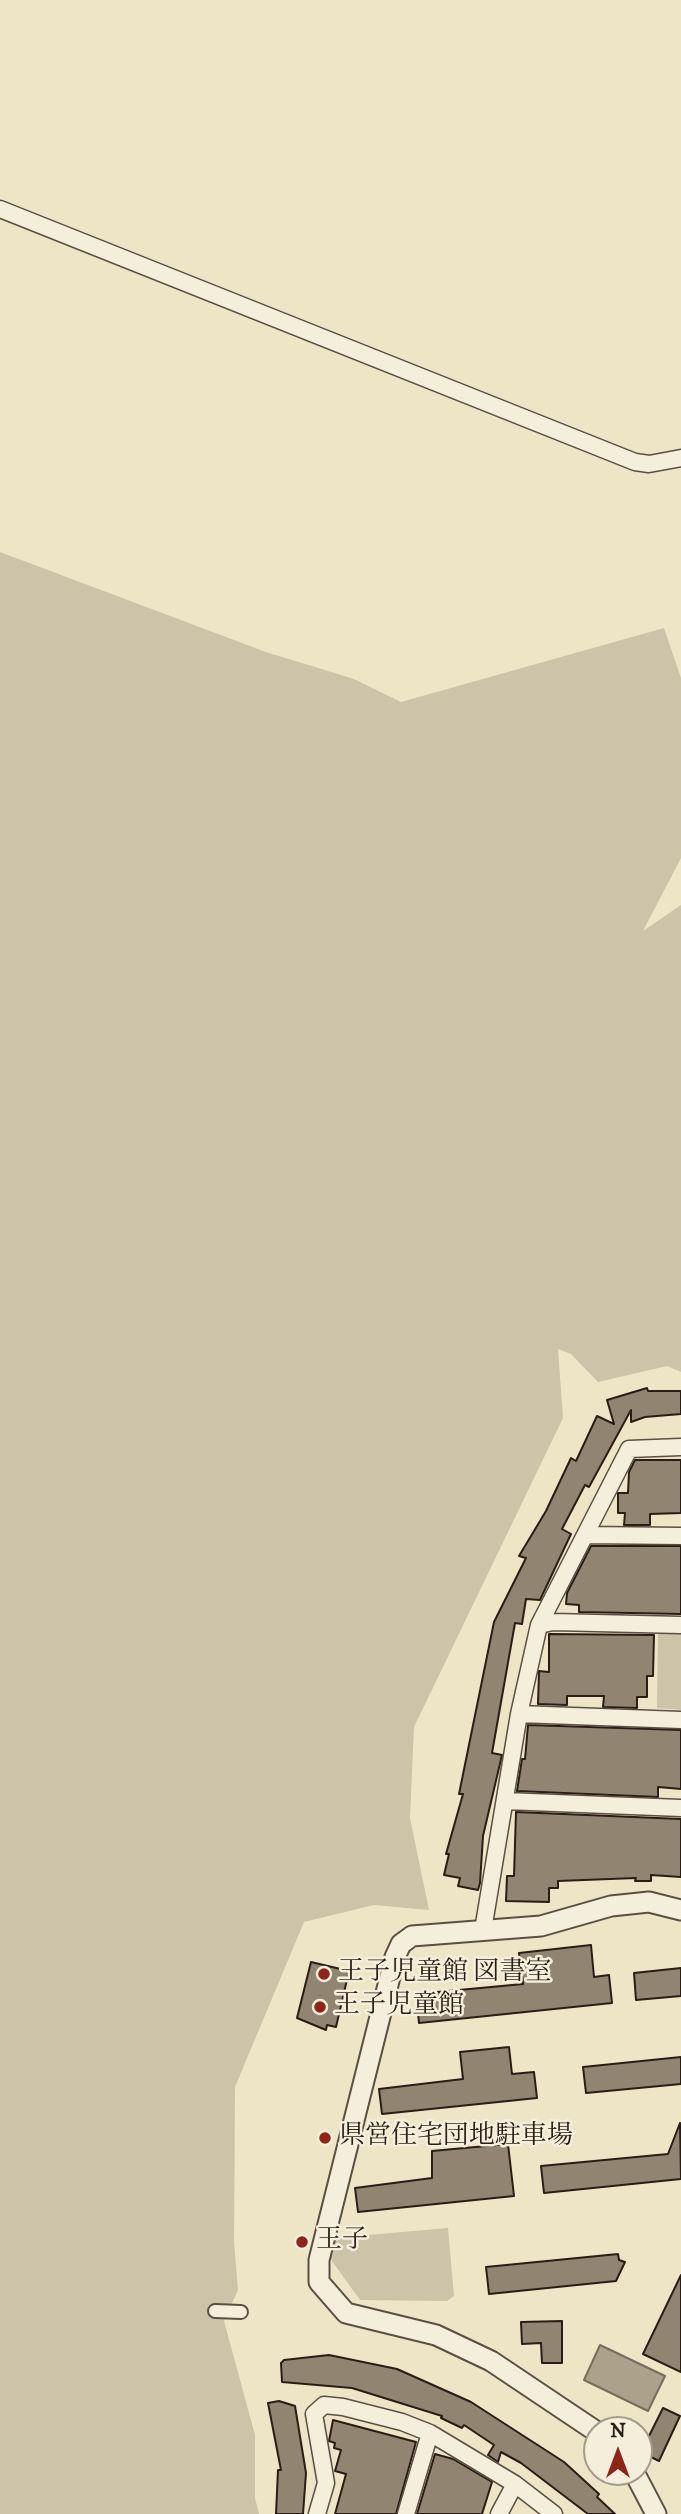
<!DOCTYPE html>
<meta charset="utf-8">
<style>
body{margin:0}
#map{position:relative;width:681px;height:2514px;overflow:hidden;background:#eee5c7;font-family:"IM FELL DW Pica",serif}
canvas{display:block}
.north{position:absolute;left:583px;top:2416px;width:70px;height:70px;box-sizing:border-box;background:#f4eedb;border:2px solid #a49a8c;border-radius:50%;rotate:0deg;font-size:19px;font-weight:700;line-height:28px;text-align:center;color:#2c1c16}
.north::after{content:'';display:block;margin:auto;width:24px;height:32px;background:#8f2418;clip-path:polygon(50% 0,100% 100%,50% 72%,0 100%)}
</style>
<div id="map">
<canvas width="681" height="2514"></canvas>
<div class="north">N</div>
</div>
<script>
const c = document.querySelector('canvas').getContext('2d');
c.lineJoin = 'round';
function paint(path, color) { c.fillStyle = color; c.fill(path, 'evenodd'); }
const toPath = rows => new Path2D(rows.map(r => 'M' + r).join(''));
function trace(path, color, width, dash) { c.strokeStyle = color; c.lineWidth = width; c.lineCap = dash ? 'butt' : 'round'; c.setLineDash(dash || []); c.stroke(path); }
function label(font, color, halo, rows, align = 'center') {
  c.font = font + ' "IM FELL DW Pica","Noto Serif JP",serif'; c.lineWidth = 5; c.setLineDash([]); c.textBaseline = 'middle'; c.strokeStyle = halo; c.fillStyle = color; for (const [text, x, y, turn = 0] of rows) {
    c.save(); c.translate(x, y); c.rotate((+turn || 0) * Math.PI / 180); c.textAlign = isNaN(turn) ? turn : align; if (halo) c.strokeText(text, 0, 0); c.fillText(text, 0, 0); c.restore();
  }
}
paint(toPath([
 [0,552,266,652,354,679,401,702,664,628,681,678,681,858,643,931,681,905,681,1372,667,1366,598,1382,571,1354,558,1349,563,1418,414,1727,410,1818,429,1910,374,1905,304,1922,235,2087,234,2242,238,2290,224,2321,255,2435,255,2498,259,2514,0,2514],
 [658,1631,681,1632,681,1710,657,1708],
 [448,2228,454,2296,447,2301,360,2300,329,2257,334,2238]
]), '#cdc3a9');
const water = toPath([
 [600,2345,665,2376,648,2411,584,2380,600,2345]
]);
paint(water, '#aca18b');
trace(water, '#796c5c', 2);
const building = toPath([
 [647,1388,648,1391,681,1391,681,1414,645,1417,631,1422,631,1410,589,1487,585,1485,562,1529,571,1534,540,1600,526,1599,522,1624,515,1623,492,1753,502,1755,483,1836,480,1883,478,1890,458,1886,460,1878,444,1875,449,1854,446,1854,463,1794,459,1794,494,1622,526,1558,519,1556,546,1511,571,1458,576,1461,597,1416,614,1424,607,1400,647,1388],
 [635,1460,681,1460,681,1513,650,1514,650,1525,624,1525,625,1513,618,1513,618,1493,628,1493,629,1472,635,1460],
 [591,1546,681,1546,681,1614,579,1612,579,1605,566,1604,567,1593,591,1546],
 [549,1634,654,1635,653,1676,647,1676,647,1697,637,1697,637,1708,603,1707,604,1696,567,1696,567,1705,538,1704,539,1671,549,1672,549,1634],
 [528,1725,681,1730,681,1789,658,1787,658,1797,517,1791,522,1759,525,1759,528,1725],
 [516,1812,681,1819,681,1877,651,1875,651,1881,635,1881,636,1878,558,1881,558,1888,549,1888,549,1902,506,1901,507,1876,514,1876,516,1812],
 [591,1945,594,1977,609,1975,612,2003,419,2023,416,1994,523,1984,519,1953,591,1945],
 [311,1962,349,1971,336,2027,327,2025,326,2030,297,2018,311,1962],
 [681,1968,681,1996,636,2000,634,1973,681,1968],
 [509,2047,512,2074,534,2072,537,2098,382,2114,379,2089,463,2079,460,2052,509,2047],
 [681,2057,681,2084,586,2093,583,2067,681,2057],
 [680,2123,681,2179,544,2193,541,2166,668,2154,680,2123],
 [508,2144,514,2196,358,2212,355,2188,432,2178,432,2151,508,2144],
 [618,2254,619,2260,625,2262,616,2281,489,2294,486,2267,618,2254],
 [681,2275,681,2372,643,2354,681,2275],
 [562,2321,562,2363,542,2363,541,2343,522,2344,521,2322,562,2321],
 [329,2355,397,2369,471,2402,564,2462,599,2494,597,2497,615,2514,588,2514,521,2463,501,2452,498,2462,488,2455,494,2445,464,2425,462,2428,441,2418,442,2416,352,2388,282,2382,281,2363,284,2360,329,2355],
 [279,2401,295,2406,306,2473,303,2514,276,2514,278,2470,281,2470,268,2403,279,2401],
 [663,2408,680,2416,659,2461,641,2452,663,2408],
 [333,2420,416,2442,396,2514,335,2514,346,2474,335,2471,341,2450,334,2448,335,2443,329,2441,333,2420],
 [435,2454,453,2459,492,2482,482,2514,417,2514,435,2454]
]);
paint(building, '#918572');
trace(building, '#2c1c16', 2);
const pedestrian = toPath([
 [215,2311,241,2312]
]);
const minor = toPath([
 [0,209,635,462,649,464,681,458],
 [586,1535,681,1536],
 [539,1625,553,1622,681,1625],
 [519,1714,681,1720],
 [505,1801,681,1808],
 [483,1930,519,1714,539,1625,629,1449,681,1447],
 [317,2514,326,2483,314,2414,324,2405,343,2407,402,2422,430,2433,515,2484,554,2514],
 [406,2514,430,2433],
 [499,2514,515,2484]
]);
const tertiary = toPath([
 [597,2432,491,2361,436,2335,346,2313,319,2282,319,2260,395,1957,401,1944,412,1936,541,1926,611,1906,649,1902,681,1910],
 [634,2472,656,2514]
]);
trace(pedestrian, '#5c4e42', 16);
trace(minor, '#5c4e42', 19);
trace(tertiary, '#5c4e42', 23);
trace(pedestrian, '#f4eedb', 12);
trace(minor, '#f4eedb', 16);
trace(tertiary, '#f4eedb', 19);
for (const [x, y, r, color] of [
 [324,1974,7,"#8f2418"],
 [320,2007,7,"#8f2418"],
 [325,2138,7,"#8f2418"],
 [302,2242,7,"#8f2418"]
]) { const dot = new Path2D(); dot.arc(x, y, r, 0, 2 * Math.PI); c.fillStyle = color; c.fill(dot); trace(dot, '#f4eedb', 2.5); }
label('26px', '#2c1c16', '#f4eedb', [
 ["王子児童館 図書室",338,1974],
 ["王子児童館",334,2007],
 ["県営住宅団地駐車場",339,2138],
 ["王子",316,2242]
], 'left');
</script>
